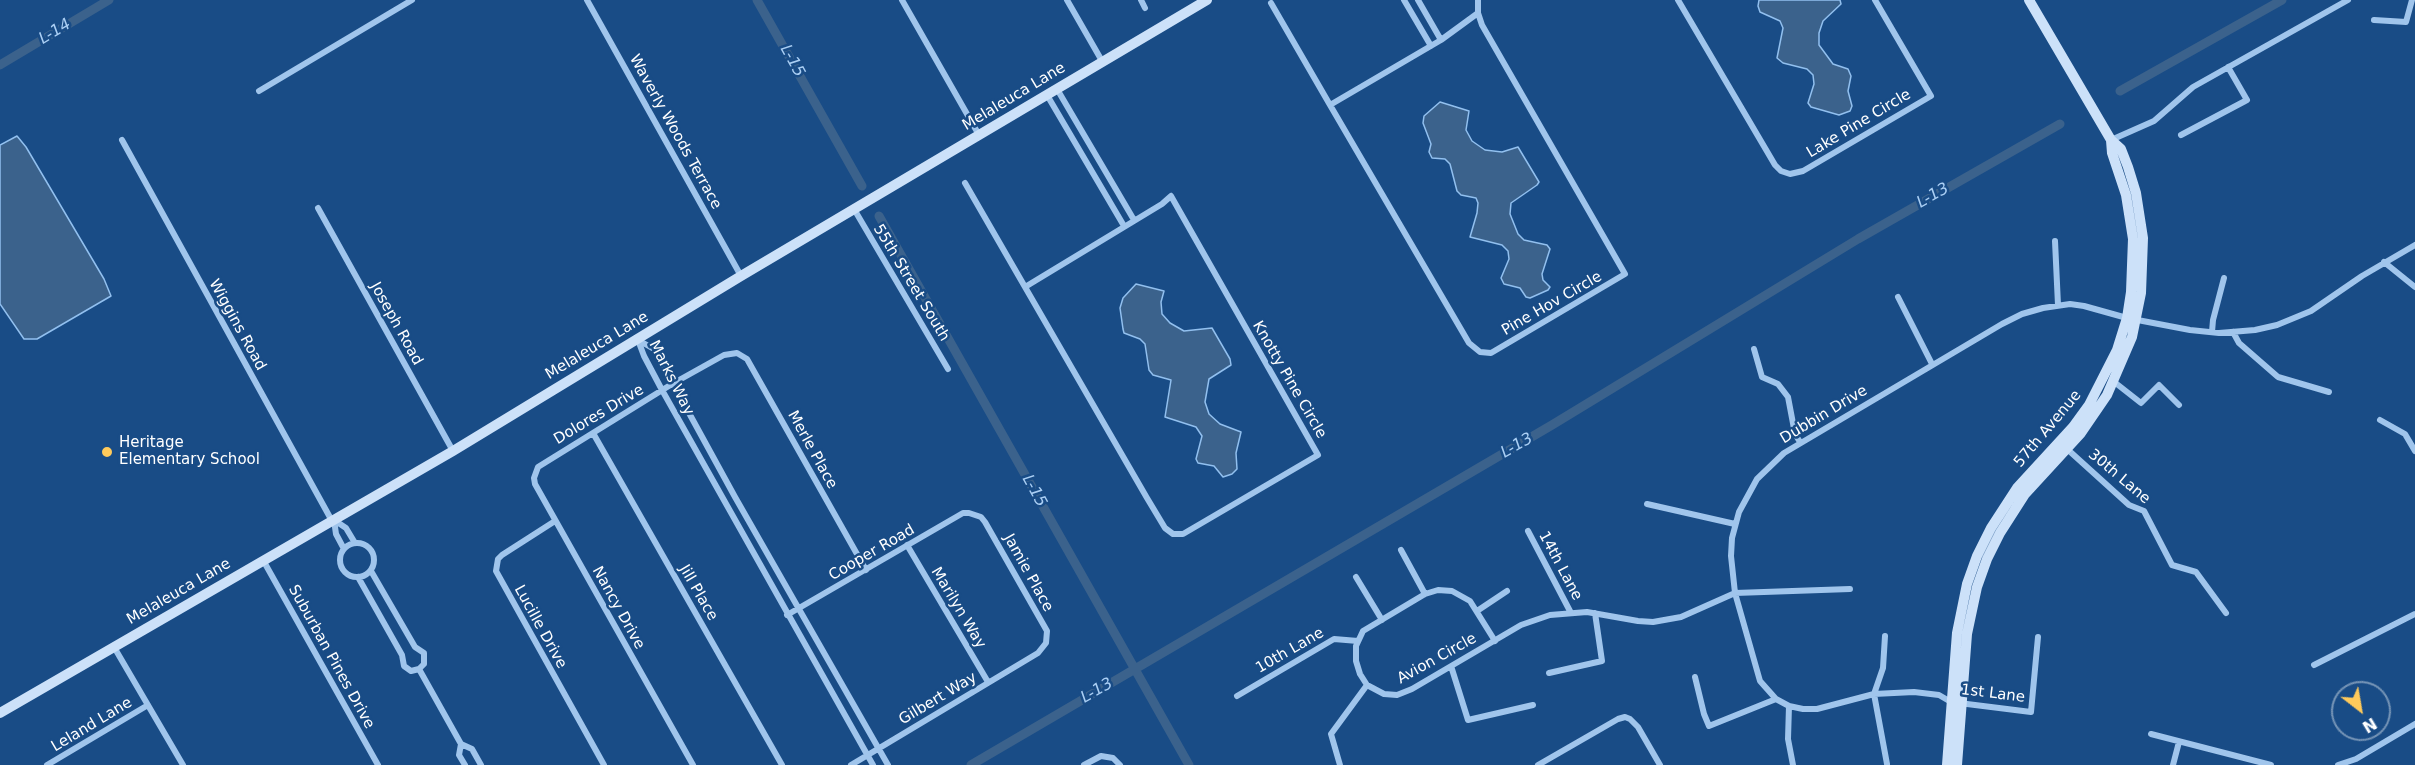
<!DOCTYPE html>
<style>
body{margin:0}
#map{position:relative;width:2415px;height:765px;overflow:hidden;background:#194c86;font-family:"DejaVu Sans",sans-serif}
canvas{display:block}
.north{position:absolute;left:2331px;top:681px;width:60px;height:60px;box-sizing:border-box;background:#194c86;border:2px solid #7594b6;border-radius:50%;rotate:149deg;font-size:16px;font-weight:700;line-height:24px;text-align:center;color:#fff}
.north::after{content:'';display:block;margin:auto;width:21px;height:27px;background:#ffca5b;clip-path:polygon(50% 0,100% 100%,50% 72%,0 100%)}
</style>
<div id="map">
<canvas width="2415" height="765"></canvas>
<div class="north">N</div>
</div>
<script>
const c = document.querySelector('canvas').getContext('2d');
c.lineJoin = 'round';
function paint(path, color) { c.fillStyle = color; c.fill(path, 'evenodd'); }
const toPath = rows => new Path2D(rows.map(r => 'M' + r).join(''));
function trace(path, color, width, dash) { c.strokeStyle = color; c.lineWidth = width; c.lineCap = dash ? 'butt' : 'round'; c.setLineDash(dash || []); c.stroke(path); }
function label(font, color, halo, rows, align = 'center') {
  c.font = font + ' "DejaVu Sans",sans-serif'; c.lineWidth = 5; c.setLineDash([]); c.textBaseline = 'middle'; c.strokeStyle = halo; c.fillStyle = color; for (const [text, x, y, turn = 0] of rows) {
    c.save(); c.translate(x, y); c.rotate((+turn || 0) * Math.PI / 180); c.textAlign = isNaN(turn) ? turn : align; if (halo) c.strokeText(text, 0, 0); c.fillText(text, 0, 0); c.restore();
  }
}
const water = toPath([
 [1759,0,1840,0,1841,4,1823,21,1819,33,1819,45,1833,64,1848,69,1851,76,1848,91,1852,106,1850,111,1839,115,1811,107,1808,103,1814,84,1813,75,1807,69,1783,63,1777,58,1783,28,1780,21,1760,12,1758,6,1759,0],
 [1440,102,1469,111,1466,130,1472,141,1485,150,1502,152,1518,147,1539,182,1537,185,1511,203,1510,214,1518,234,1524,240,1547,245,1550,249,1542,274,1543,280,1550,287,1548,290,1530,298,1526,297,1520,288,1504,284,1501,278,1509,259,1508,251,1502,245,1470,237,1477,213,1478,203,1476,198,1461,195,1457,191,1450,164,1445,159,1432,158,1429,152,1431,144,1423,123,1424,116,1440,102],
 [17,136,26,147,104,279,111,296,37,339,24,339,0,304,0,145,17,136],
 [1136,284,1164,291,1161,302,1162,314,1170,323,1184,331,1212,328,1230,359,1231,365,1209,379,1205,402,1209,414,1220,424,1241,432,1236,453,1237,469,1232,474,1223,477,1214,466,1198,463,1196,459,1202,436,1196,427,1165,417,1171,380,1153,375,1149,370,1145,344,1140,339,1124,333,1123,329,1120,308,1123,298,1136,284]
]);
paint(water, '#3b628c');
trace(water, '#92c0ef', 1.5);
trace(toPath([
 [757,0,862,186],
 [0,65,109,0],
 [2120,91,2282,0],
 [879,216,1189,765],
 [971,765,1552,425,1858,239,2060,124]
]), '#3b628c', 9);
trace(toPath([
 [587,0,741,276],
 [902,0,979,135],
 [1067,0,1102,61],
 [1141,0,1145,8],
 [1404,0,1431,46],
 [1418,0,1441,40],
 [1478,0,1478,13],
 [1678,0,1775,165,1781,171,1790,174,1803,171,1931,96,1875,0],
 [1271,3,1330,105],
 [1478,13,1482,25,1625,274,1491,353,1480,352,1469,343,1330,105,1441,40,1478,13],
 [2374,20,2406,22,2412,0],
 [1057,89,1134,220],
 [259,91,412,0],
 [1047,95,1124,226],
 [2181,135,2247,100,2228,67],
 [122,140,332,521],
 [2111,140,2154,121,2193,87,2348,0],
 [965,183,1025,287],
 [1171,196,1318,455,1183,534,1173,534,1165,528,1147,498,1025,287,1162,204,1171,196],
 [318,208,453,451],
 [854,209,948,369],
 [2055,241,2058,305],
 [2384,262,2415,287],
 [1898,297,1932,364],
 [2212,332,2213,320,2224,278],
 [2233,332,2239,343,2278,377,2329,392],
 [638,340,654,349,735,497,888,765],
 [638,340,644,356,662,390,873,765],
 [1754,349,1762,377,1778,384,1788,397,1795,434,1800,442],
 [2113,381,2141,403,2159,385,2179,405],
 [2380,420,2405,434,2415,451],
 [593,433,782,765],
 [2066,448,2129,505,2144,511,2172,565,2196,572,2226,613],
 [1647,504,1735,524],
 [555,521,502,555,498,559,496,571,604,765],
 [1528,531,1571,613],
 '340 560a17 17 0 1 1 34 0a17 17 0 1 1-34 0Z',
 [907,545,988,682],
 [344,549,336,534,334,520,346,528,355,543],
 [1401,550,1425,594],
 [263,560,378,765],
 [358,577,402,655,404,666,411,671,419,669,424,664,424,653,415,647,371,571],
 [1356,577,1382,620],
 [1477,611,1507,591],
 [787,615,963,513,969,513,981,517,985,522,1047,631,1046,643,1038,653,851,765],
 [1885,636,1883,668,1874,694,1887,764],
 [2038,637,2031,712,1951,702,1939,695,1914,692,1874,694,1817,709,1803,709,1789,706,1776,699,1760,681,1735,593,1731,556,1732,538,1739,512,1757,479,1784,453,2002,324,2022,314,2043,308,2070,304,2084,306,2127,318,2190,330,2219,333,2255,330,2277,325,2311,311,2362,276,2415,245],
 [1495,641,1470,601,1452,591,1438,590,1425,594,1363,631,1356,646,1356,661,1360,674,1367,685,1384,694,1397,695,1412,689,1521,625,1550,615,1587,612,1638,621,1653,622,1681,617,1735,593,1850,589],
 [114,647,183,765],
 [2314,665,2415,614],
 [1451,666,1468,720,1533,705],
 [419,669,461,744,459,755,465,765],
 [1549,673,1602,661,1595,613],
 [1695,677,1704,714,1709,726,1776,699],
 [1237,696,1334,639,1358,641],
 [1789,706,1788,739,1793,765],
 [2151,734,2271,765],
 [461,744,472,749,481,765],
 [47,765,148,705],
 [693,765,535,484,534,478,538,467,672,384,724,355,737,353,747,359,866,570],
 [1084,765,1101,756,1113,758,1120,765],
 [1340,765,1331,734,1367,685],
 [1538,765,1618,719,1625,717,1630,719,1638,727,1660,765],
 [2173,765,2179,742],
 [2338,765,2356,759,2415,724]
]), '#a0c5ec', 6);
trace(toPath([
 [0,713,453,451,741,276,1207,0],
 [1947,765,1957,633,1967,584,1977,556,1991,528,2017,488,2073,427,2089,405,2117,350,2127,318,2131,292,2133,239,2126,195,2112,153,2111,140],
 [1957,765,1967,634,1977,587,1987,559,2000,533,2025,494,2081,433,2107,395,2132,337,2141,293,2143,238,2136,193,2128,167,2121,149,2111,140,2029,0]
]), '#cce1f9', 10);
for (const [x, y, r, color] of [
 [107,452,6,"#ffca5b"]
]) { const dot = new Path2D(); dot.arc(x, y, r, 0, 2 * Math.PI); c.fillStyle = color; c.fill(dot); trace(dot, '#194c86', 2); }
label('15px', '#fff', '#194c86', [
 ["Melaleuca Lane",1014,97,-31],
 ["Lake Pine Circle",1859,124,-31],
 ["Waverly Woods Terrace",675,132,61],
 ["55th Street South",911,283,59],
 ["Pine Hov Circle",1552,304,-30],
 ["Joseph Road",396,324,61],
 ["Wiggins Road",237,325,61],
 ["Melaleuca Lane",597,346,-31],
 ["Marks Way",671,378,63],
 ["Knotty Pine Circle",1289,380,60],
 ["Dolores Drive",599,415,-31],
 ["Dubbin Drive",1824,415,-31],
 ["57th Avenue",2048,429,-50],
 ["Merle Place",812,450,61],
 ["30th Lane",2119,477,40],
 ["Cooper Road",872,553,-30],
 ["14th Lane",1560,566,62],
 ["Jamie Place",1028,573,61],
 ["Melaleuca Lane",179,592,-30],
 ["Jill Place",698,593,60],
 ["Nancy Drive",618,608,61],
 ["Marilyn Way",958,608,59],
 ["Lucille Drive",540,627,61],
 ["10th Lane",1290,651,-30],
 ["Suburban Pines Drive",331,657,61],
 ["Avion Circle",1437,659,-29],
 ["1st Lane",1993,694,7],
 ["Gilbert Way",938,699,-31],
 ["Leland Lane",92,725,-31]
]);
label('15px', '#fff', '#194c86', [
 ["Heritage",119,443],
 ["Elementary School",119,460]
], 'left');
label('italic 16px', '#abcff4', '#194c86', [
 ["L-14",55,32,-31],
 ["L-15",792,61,61],
 ["L-13",1933,196,-30],
 ["L-13",1517,446,-30],
 ["L-15",1034,491,61],
 ["L-13",1097,691,-30]
]);
</script>
